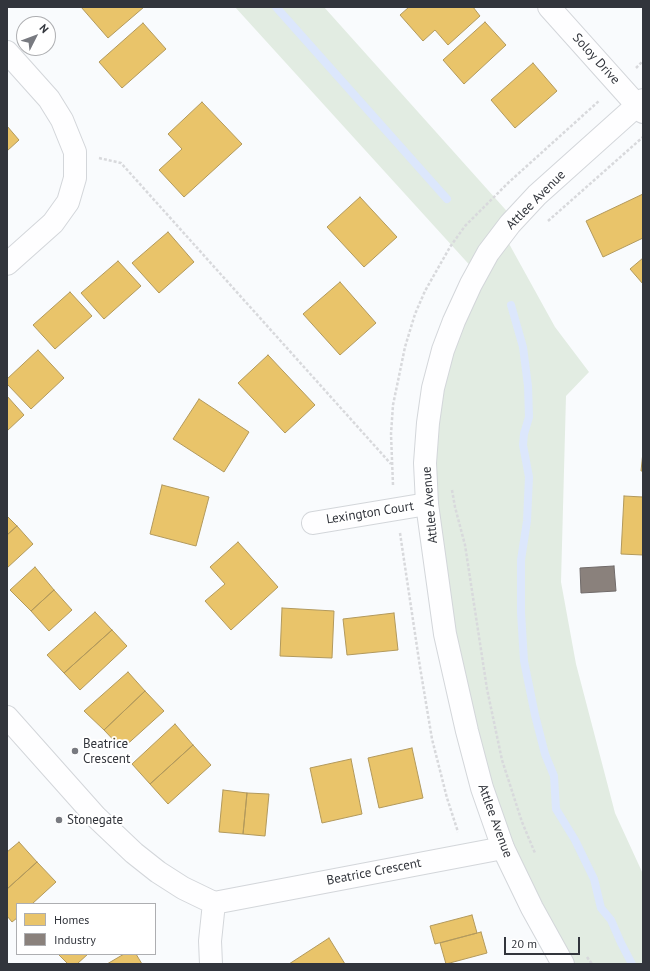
<!DOCTYPE html>
<style>
body{margin:0}
#map{position:relative;width:650px;height:971px;overflow:hidden;background:#f9fbfd;font-family:"PT Sans",sans-serif}
canvas{display:block}
.frame{position:absolute;inset:0;border:8px solid #32353c;pointer-events:none}
.legend{position:absolute;left:16px;top:903px;width:140px;height:52px;box-sizing:border-box;background:#fff;border:1px solid #adaeb1;margin:0;padding:5px 7px;list-style:none;font-size:12px;color:#32353c}
.legend li{display:flex;align-items:center;gap:8px;height:20px}
.legend b{width:20px;border:1px solid #adaeb1}
.north{position:absolute;left:16px;top:16px;width:40px;height:40px;box-sizing:border-box;background:#fff;border:1px solid #adaeb1;border-radius:50%;rotate:48deg;font-size:11px;font-weight:700;line-height:16px;text-align:center;color:#32353c}
.north::after{content:'';display:block;margin:auto;width:14px;height:18px;background:#787a80;clip-path:polygon(50% 0,100% 100%,50% 72%,0 100%)}
.scale{position:absolute;left:504px;top:937px;width:76px;height:18px;box-sizing:border-box;border:2px solid #32353c;border-top:0;padding-left:5px;font-size:12px;line-height:14px;white-space:nowrap;color:#32353c;-webkit-text-stroke:3px #fff;paint-order:stroke}
</style>
<div id="map">
<canvas width="650" height="971"></canvas>
<div class="frame"></div>
<ul class="legend">
<li><b style="height:11px;background:#e9c46a"></b>Homes</li>
<li><b style="height:11px;background:#8a817c"></b>Industry</li>
</ul>
<div class="north">N</div>
<div class="scale">20 m</div>
</div>
<script>
const c = document.querySelector('canvas').getContext('2d');
c.lineJoin = 'round';
function paint(path, color) { c.fillStyle = color; c.fill(path, 'evenodd'); }
const toPath = rows => new Path2D(rows.map(r => 'M' + r).join(''));
function trace(path, color, width, dash) { c.strokeStyle = color; c.lineWidth = width; c.lineCap = dash ? 'butt' : 'round'; c.setLineDash(dash || []); c.stroke(path); }
function label(font, color, halo, rows, align = 'center') {
  c.font = font + ' "PT Sans",sans-serif'; c.lineWidth = 4; c.setLineDash([]); c.textBaseline = 'middle'; c.strokeStyle = halo; c.fillStyle = color; for (const [text, x, y, turn = 0] of rows) {
    c.save(); c.translate(x, y); c.rotate((+turn || 0) * Math.PI / 180); c.textAlign = isNaN(turn) ? turn : align; if (halo) c.strokeText(text, 0, 0); c.fillText(text, 0, 0); c.restore();
  }
}
paint(toPath([
 [235,7,324,7,513,218,502,231,555,327,589,372,566,396,561,582,576,664,615,813,643,874,643,964,561,964,480,787,424,462,475,271]
]), '#e2ece2');
const homes = toPath([
 [81,7,144,7,108,38,81,7],
 [409,7,473,7,480,16,448,45,435,30,423,41,400,15,409,7],
 [485,22,506,45,464,84,443,60,485,22],
 [143,23,166,49,122,88,99,62,143,23],
 [533,63,557,91,515,128,491,100,533,63],
 [202,102,242,144,184,197,159,170,182,149,168,134,202,102],
 [7,126,19,140,7,151,7,126],
 [643,194,643,238,603,257,586,221,643,194],
 [360,197,397,237,364,267,327,227,360,197],
 [168,232,194,262,159,293,132,263,168,232],
 [643,258,643,284,630,269,643,258],
 [118,261,141,286,104,319,81,293,118,261],
 [340,282,376,323,340,355,303,314,340,282],
 [70,292,92,316,55,349,33,325,70,292],
 [38,350,64,378,31,409,7,384,7,379,38,350],
 [268,355,315,405,285,433,238,383,268,355],
 [7,396,24,415,7,431,7,396],
 [199,399,249,432,224,472,173,439,199,399],
 [643,452,643,471,641,471,643,452],
 [162,485,209,497,196,546,150,534,162,485],
 [624,496,643,497,643,555,621,554,624,496],
 [7,516,17,526,7,535,7,516],
 [17,526,33,544,7,568,7,535,17,526],
 [238,542,278,587,231,630,205,601,225,584,210,567,238,542],
 [35,567,54,590,31,611,10,590,35,567],
 [54,590,72,610,49,631,31,611,54,590],
 [282,608,334,611,332,658,280,656,282,608],
 [95,612,112,630,64,673,47,655,95,612],
 [394,613,398,650,347,655,343,619,394,613],
 [112,630,127,646,80,690,64,673,112,630],
 [128,672,145,691,104,730,84,711,128,672],
 [145,691,164,711,122,749,104,730,145,691],
 [175,724,193,745,150,784,132,764,175,724],
 [193,745,211,765,168,804,150,784,193,745],
 [412,748,423,798,379,808,368,758,412,748],
 [351,759,362,814,322,823,310,768,351,759],
 [223,790,247,793,243,834,219,832,223,790],
 [247,793,269,794,265,836,243,834,247,793],
 [19,842,37,862,7,889,7,852,19,842],
 [37,862,56,882,32,904,17,904,17,918,12,922,7,916,7,889,37,862],
 [472,915,477,933,435,944,430,926,472,915],
 [481,932,487,953,446,964,440,943,481,932],
 [329,938,345,964,289,964,329,938],
 [58,954,88,954,77,964,68,964,58,954],
 [124,954,136,954,142,964,107,964,124,954]
]);
paint(homes, '#e9c46a');
trace(homes, '#b2995c', 1);
const industry = toPath([
 [614,566,616,591,581,593,580,568,614,566]
]);
paint(industry, '#8a817c');
trace(industry, '#706a69', 1);
trace(toPath([
 [276,7,447,199],
 [511,305,523,347,528,386,529,417,524,434,523,445,529,477,527,521,521,560,521,612,524,661,535,715,545,754,554,776,556,809,575,840,594,879,601,908,611,920,621,943,632,964]
]), '#dce7fc', 8);
const street = toPath([
 [549,7,643,112],
 [7,52,49,99,62,120,75,152,75,178,68,202,53,223,7,264],
 [313,523,427,504],
 [7,717,96,817,134,853,158,872,183,888,214,903,503,848],
 [211,964,210,941,214,903]
]);
const secondary = toPath([
 [563,964,532,908,503,848,482,788,467,731,445,634,427,504,425,463,428,423,433,388,443,350,454,321,471,284,488,253,510,224,537,195,643,100]
]);
trace(street, '#d3d6da', 24);
trace(secondary, '#d3d6da', 24);
trace(toPath([
 [636,68,643,61],
 [99,158,121,163,391,464],
 [548,221,643,137],
 [393,485,391,434,393,405,405,347,415,314,425,291,450,247,465,226,508,183,600,100],
 [452,490,455,507,465,545,487,689,502,760,522,822,535,853],
 [400,533,420,667,432,739,447,798,458,832],
 [587,957,592,964]
]), '#d8d9dc', 2.5, [3, 2]);
trace(street, '#fefeff', 22);
trace(secondary, '#fefeff', 22);
for (const [x, y, r, color] of [
 [75,751,4,"#787a80"],
 [59,820,4,"#787a80"]
]) { const dot = new Path2D(); dot.arc(x, y, r, 0, 2 * Math.PI); c.fillStyle = color; c.fill(dot); trace(dot, '#fff', 1.5); }
label('13px', '#32353c', '#fff', [
 ["Soloy Drive",596,59,48],
 ["Attlee Avenue",536,200,-45],
 ["Attlee Avenue",430,505,-95],
 ["Lexington Court",370,513,-9],
 ["Attlee Avenue",495,821,70],
 ["Beatrice Crescent",374,872,-11]
]);
label('13px', '#32353c', '#fff', [
 ["Beatrice",83,744],
 ["Crescent",83,759],
 ["Stonegate",67,820]
], 'left');
</script>
